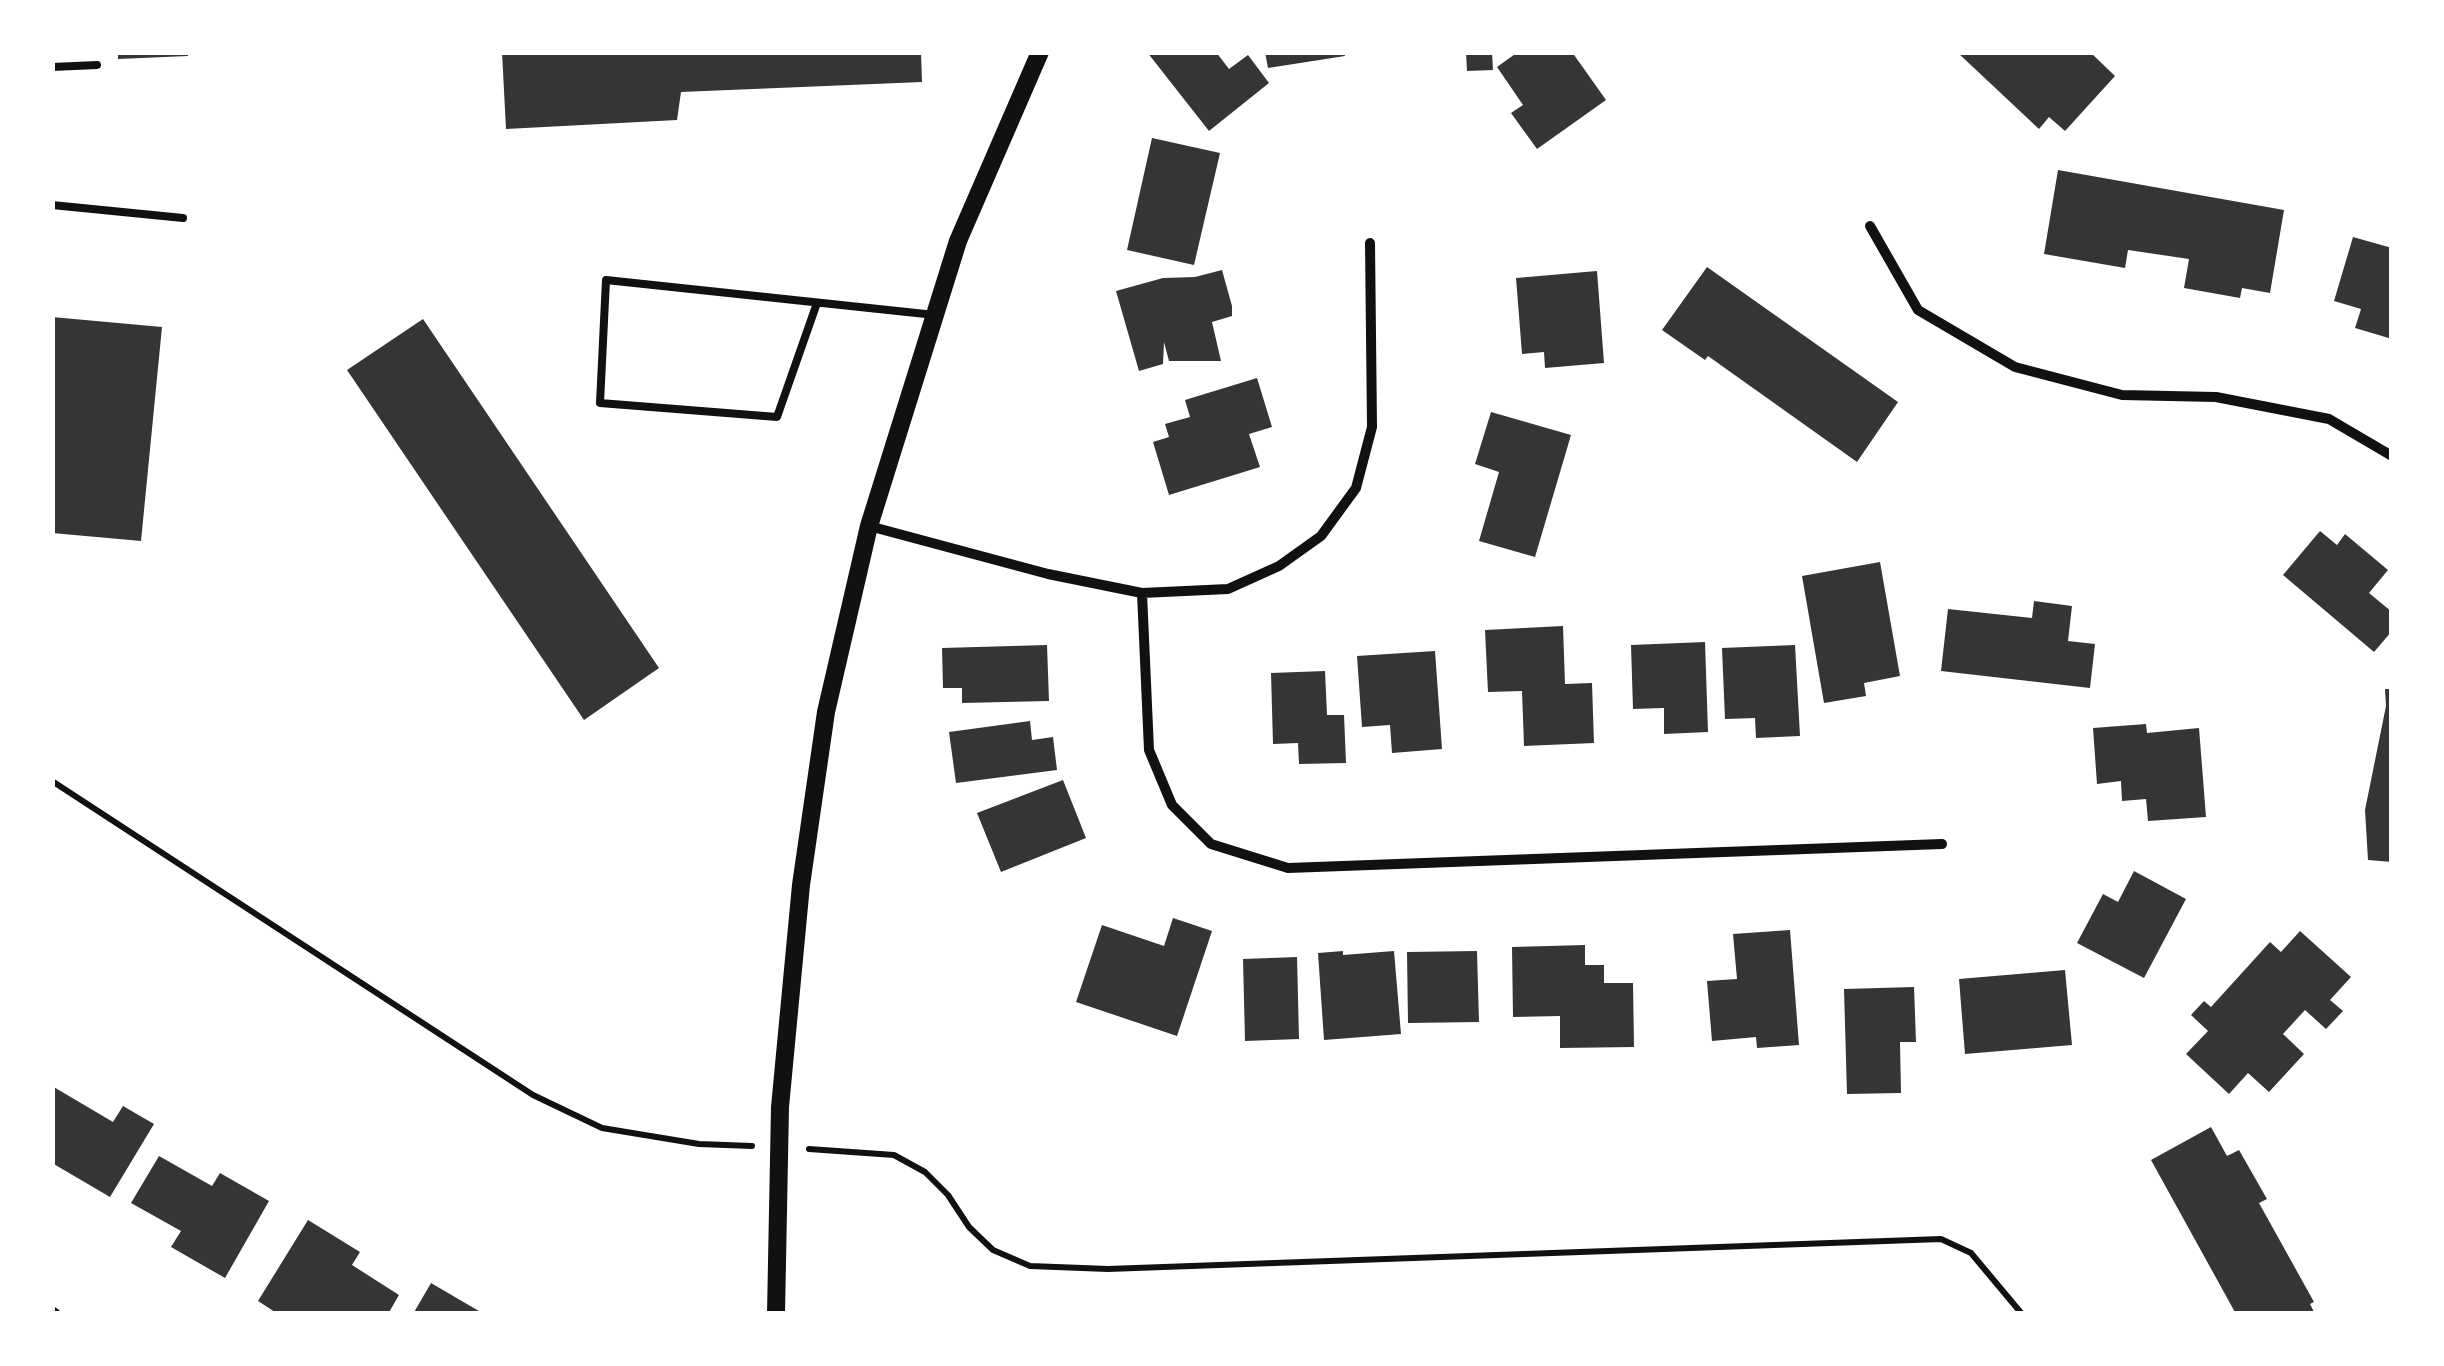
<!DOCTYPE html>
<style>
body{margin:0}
#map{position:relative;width:2444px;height:1366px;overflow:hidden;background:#fff;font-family:"Varela Round",sans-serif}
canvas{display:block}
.frame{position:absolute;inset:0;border:55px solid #fff;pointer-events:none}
</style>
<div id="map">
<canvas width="2444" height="1366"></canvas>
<div class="frame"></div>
</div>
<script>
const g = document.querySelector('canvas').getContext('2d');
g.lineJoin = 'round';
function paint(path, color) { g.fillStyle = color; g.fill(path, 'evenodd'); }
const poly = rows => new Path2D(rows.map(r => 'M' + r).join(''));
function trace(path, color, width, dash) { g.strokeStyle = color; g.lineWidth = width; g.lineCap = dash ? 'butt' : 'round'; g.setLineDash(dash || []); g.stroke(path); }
paint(poly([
 [118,52,188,52,188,56,118,59],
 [502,52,921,52,922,82,681,92,677,120,506,129],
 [1147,52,1216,52,1229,69,1248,55,1269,83,1209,131],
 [1265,52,1344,52,1345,56,1268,68],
 [1466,52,1492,52,1493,70,1467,71],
 [1518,52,1572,52,1606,100,1537,149,1511,113,1523,105,1497,67],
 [1957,52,2090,52,2115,76,2065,131,2049,117,2039,129],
 [1152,138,1220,153,1194,265,1127,250],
 [2058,170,2284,210,2270,293,2242,288,2240,298,2184,288,2189,259,2128,250,2125,268,2044,254],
 [2353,237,2392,248,2392,339,2355,328,2361,309,2334,301],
 [1707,267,1898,402,1857,462,1708,356,1705,360,1662,330],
 [1222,270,1232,306,1232,316,1212,322,1221,361,1169,361,1164,342,1163,364,1139,371,1116,291,1163,278,1195,277],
 [1597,271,1604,363,1545,368,1544,352,1522,354,1516,278],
 [52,317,162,327,141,541,52,533],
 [423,319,659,668,584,720,347,370],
 [1257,378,1272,427,1249,434,1260,467,1169,495,1153,442,1169,437,1165,424,1190,417,1185,400],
 [1491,412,1571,435,1535,557,1479,541,1499,472,1475,464],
 [2320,531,2337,545,2345,534,2388,570,2369,593,2392,612,2392,631,2374,652,2283,575],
 [1880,562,1900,676,1864,683,1866,696,1824,703,1802,576],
 [2034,601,2072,606,2068,641,2095,644,2090,688,1941,671,1948,609,2032,618],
 [1563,626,1565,684,1592,683,1594,743,1524,746,1522,691,1488,692,1485,630],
 [1705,642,1708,732,1664,734,1664,708,1633,709,1631,645],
 [1047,645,1049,701,962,703,962,688,943,688,942,648],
 [1795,645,1800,736,1756,738,1755,718,1725,719,1722,648],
 [1435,651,1442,749,1392,753,1390,725,1362,727,1357,656],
 [1325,671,1327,715,1344,715,1346,763,1299,764,1298,743,1273,744,1271,673],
 [2385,689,2392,689,2392,862,2368,860,2365,810,2386,706],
 [1030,721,1032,740,1053,737,1057,770,956,783,949,732],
 [2146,724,2147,733,2199,728,2206,817,2148,821,2146,799,2122,801,2121,781,2097,784,2093,728],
 [1063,780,1086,838,1001,872,977,813],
 [2134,871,2186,899,2144,978,2077,943,2103,894,2118,902],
 [1173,918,1212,931,1177,1036,1076,1002,1102,925,1164,946],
 [1790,930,1799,1045,1757,1048,1756,1037,1712,1041,1707,981,1737,979,1733,934],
 [2300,931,2351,977,2330,1000,2343,1011,2326,1029,2305,1010,2283,1034,2304,1054,2269,1092,2248,1073,2229,1094,2186,1054,2208,1031,2191,1015,2204,1001,2211,1007,2270,942,2281,952],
 [1585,945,1585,965,1604,965,1604,983,1633,983,1634,1047,1560,1048,1560,1016,1513,1017,1512,947],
 [1343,951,1343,955,1394,951,1401,1034,1324,1040,1318,953],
 [1477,951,1479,1022,1408,1023,1407,952],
 [1297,957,1299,1039,1245,1041,1243,959],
 [2065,970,2072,1045,1965,1054,1959,979],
 [1914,987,1916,1042,1900,1042,1901,1093,1847,1094,1844,989],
 [52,1086,113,1122,123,1106,154,1124,110,1197,52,1163],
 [2211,1127,2227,1156,2239,1150,2267,1199,2259,1203,2314,1302,2310,1304,2315,1314,2236,1314,2151,1160],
 [159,1156,212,1186,220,1173,269,1201,225,1278,171,1247,181,1231,131,1203],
 [308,1220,360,1252,352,1265,399,1295,388,1314,278,1314,258,1301],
 [431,1283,484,1314,413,1314]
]), '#353535');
trace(poly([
 [52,781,533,1095,602,1128,699,1144,752,1146],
 [809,1149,894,1155,925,1172,948,1195,969,1227,993,1250,1030,1266,1108,1269,1941,1239,1971,1253,2022,1314]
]), '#111', 6);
trace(poly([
 [52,67,97,65],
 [52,205,183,218],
 [817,303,777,417,600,403,606,280,935,315]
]), '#111', 8);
trace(poly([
 [1870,226,1918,310,2015,367,2122,395,2216,397,2329,419,2392,456],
 [869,526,1048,574,1142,593,1228,589,1279,566,1321,536,1356,488,1372,427,1370,243],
 [1142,593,1149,750,1172,805,1211,844,1288,868,1942,844],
 [52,1311,56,1314]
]), '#111', 10);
trace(poly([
 [776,1314,780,1107,801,885,826,712,869,526,958,241,1040,52]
]), '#111', 18);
</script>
